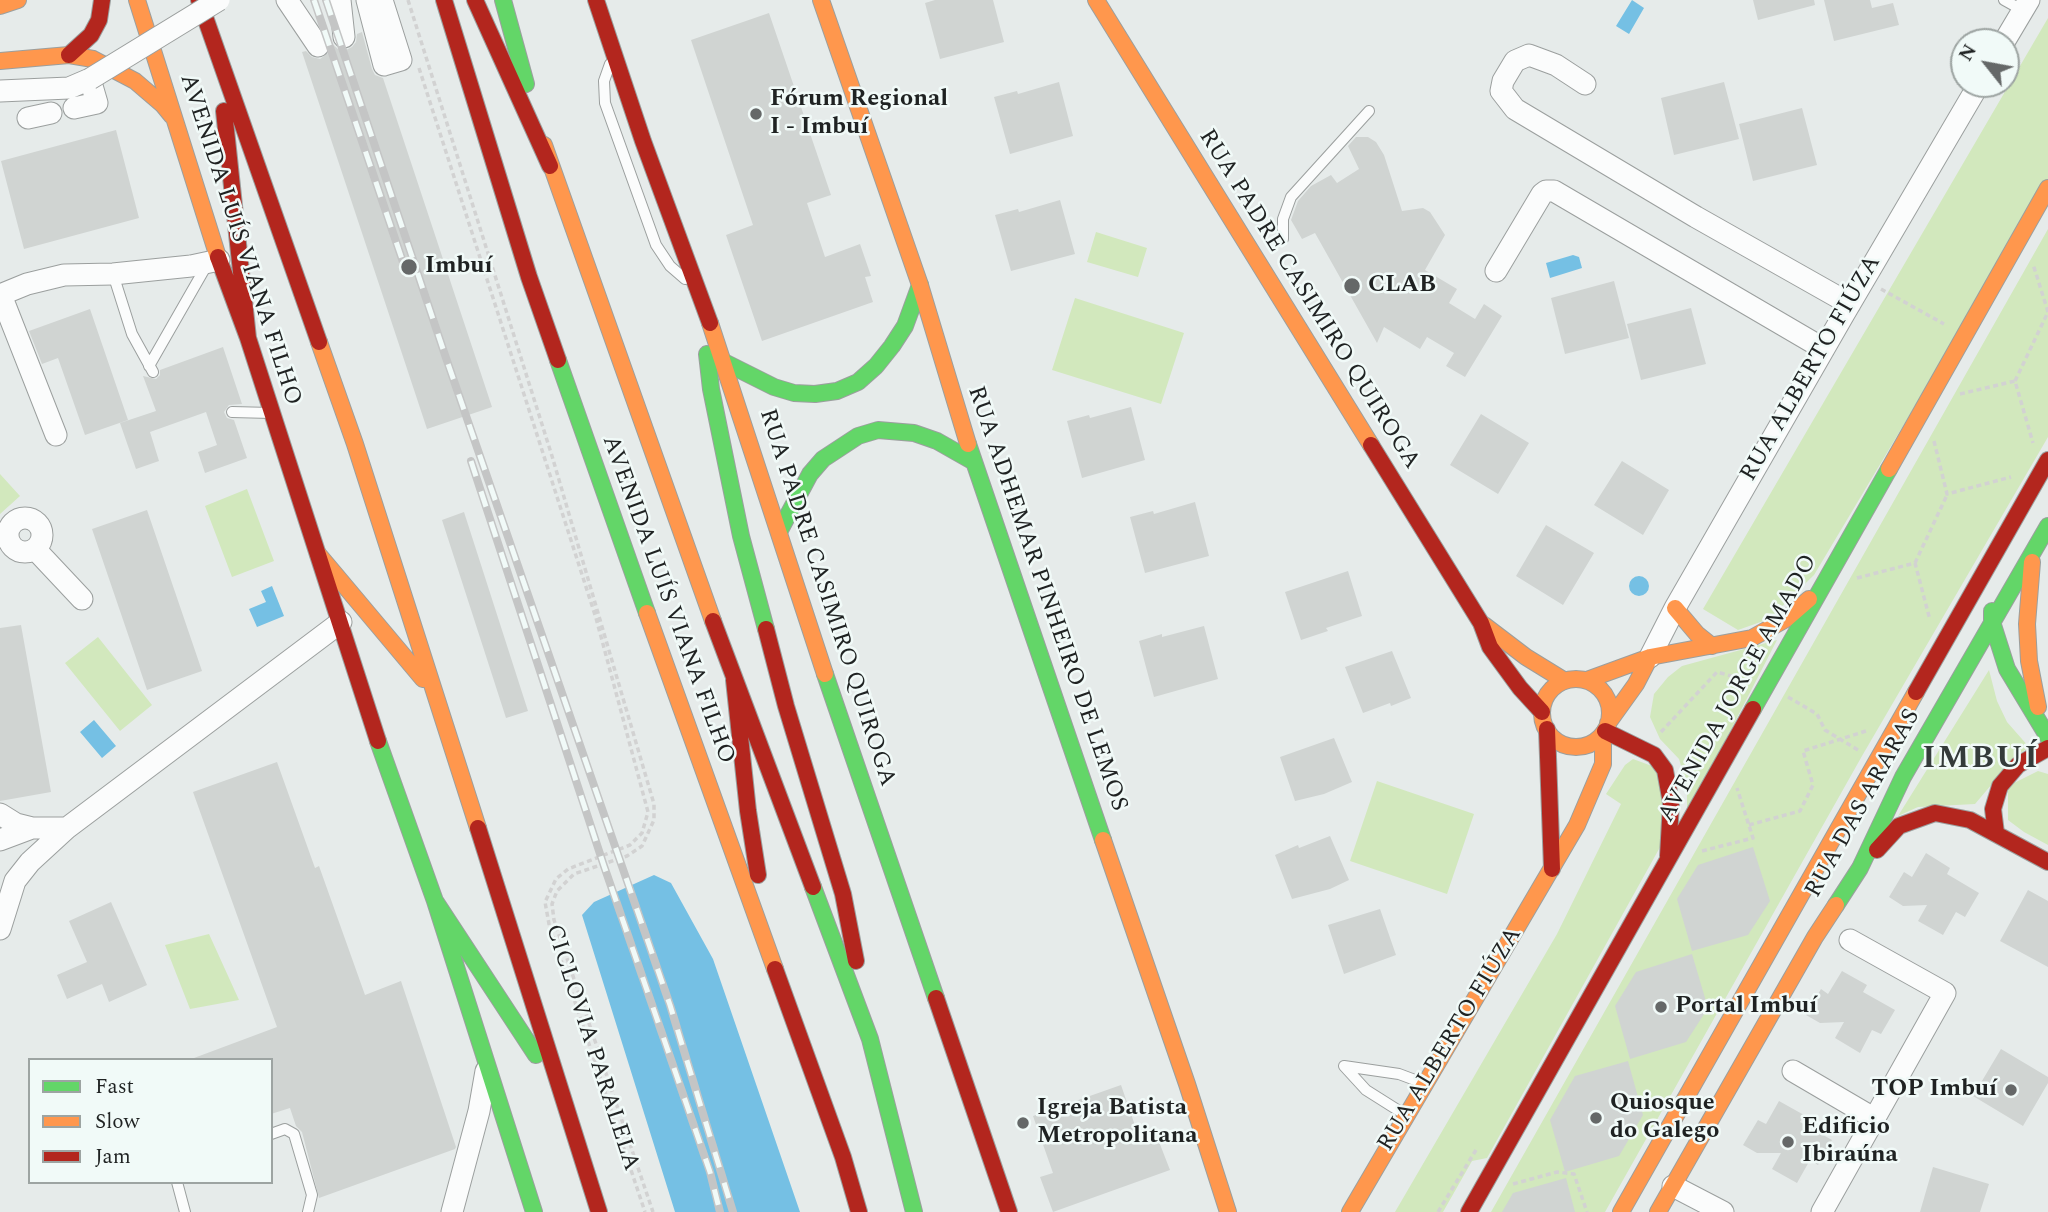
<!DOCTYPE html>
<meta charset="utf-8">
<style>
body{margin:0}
#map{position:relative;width:2048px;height:1212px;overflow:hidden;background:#e6ebea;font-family:Spectral,serif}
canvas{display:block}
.legend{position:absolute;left:28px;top:1058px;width:245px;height:126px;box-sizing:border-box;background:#f1faf8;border:2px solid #9da4a2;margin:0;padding:9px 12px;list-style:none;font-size:21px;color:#1f2222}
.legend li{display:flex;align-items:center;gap:14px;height:35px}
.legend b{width:35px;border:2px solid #9da4a2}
.north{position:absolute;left:1950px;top:28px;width:70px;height:70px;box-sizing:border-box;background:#f1faf8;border:2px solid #9da4a2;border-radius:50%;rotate:301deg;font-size:19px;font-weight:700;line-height:28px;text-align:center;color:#1f2222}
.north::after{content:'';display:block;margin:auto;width:24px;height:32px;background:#656868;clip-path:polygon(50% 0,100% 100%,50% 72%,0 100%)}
</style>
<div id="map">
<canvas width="2048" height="1212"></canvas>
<ul class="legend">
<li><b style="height:9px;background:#63d668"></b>Fast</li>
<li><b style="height:9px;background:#ff974d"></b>Slow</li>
<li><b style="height:9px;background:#b3261e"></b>Jam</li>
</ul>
<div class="north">N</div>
</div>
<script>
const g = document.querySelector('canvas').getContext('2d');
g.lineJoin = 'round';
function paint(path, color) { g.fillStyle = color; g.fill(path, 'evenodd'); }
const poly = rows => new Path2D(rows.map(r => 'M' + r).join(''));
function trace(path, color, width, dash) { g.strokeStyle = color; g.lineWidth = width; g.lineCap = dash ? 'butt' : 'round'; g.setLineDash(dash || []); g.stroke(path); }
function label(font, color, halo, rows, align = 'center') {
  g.font = font + ' Spectral,serif'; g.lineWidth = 5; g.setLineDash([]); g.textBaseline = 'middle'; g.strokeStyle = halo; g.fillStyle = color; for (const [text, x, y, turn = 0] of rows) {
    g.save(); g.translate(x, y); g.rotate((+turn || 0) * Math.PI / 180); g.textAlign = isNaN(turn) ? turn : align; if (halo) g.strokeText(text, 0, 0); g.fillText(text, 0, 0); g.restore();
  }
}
paint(poly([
 [2048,18,2048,183,1814,575,1769,619,1738,630,1703,609],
 [2048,229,2048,437,1862,756,1605,1212,1491,1212],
 [1096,232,1147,248,1138,277,1087,262],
 [1075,298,1184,333,1161,404,1052,370],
 [0,474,20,496,0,514],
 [247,489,274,561,232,577,205,506],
 [98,637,152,705,120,731,65,663],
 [1777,640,1687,815,1687,785,1679,759,1660,739,1650,717,1654,694,1668,677,1682,666],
 [1989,670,1997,701,2007,722,2029,747,2015,757,1975,804,1918,807,1898,816],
 [1633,759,1660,769,1664,840,1487,1158,1472,1161,1443,1212,1395,1212,1557,934,1621,804,1606,794,1625,765],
 [2038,771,2048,774,2048,845,2024,832,2008,820,2008,786],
 [1377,781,1474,814,1447,894,1350,861],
 [209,934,239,1000,190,1009,165,945]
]), '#d2e8bd');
paint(poly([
 [1632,0,1644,8,1629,34,1616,26],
 [1573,255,1579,257,1582,268,1550,278,1546,263],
 '1629 586a10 10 0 1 1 20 0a10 10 0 1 1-20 0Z',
 [272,586,284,616,257,627,249,609,266,602,261,591],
 [94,720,116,746,102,758,80,732],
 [654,875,671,883,713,959,800,1212,675,1212,582,915,594,902]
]), '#75c0e4');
paint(poly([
 [935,0,993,0,1004,42,940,59,925,3],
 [1753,0,1814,0,1815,5,1758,20],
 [1824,0,1870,0,1872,8,1893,3,1899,25,1834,41],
 [769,13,831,195,807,203,825,257,860,244,871,276,865,277,873,302,762,341,726,235,753,225,691,40],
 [362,32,372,69,375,75,383,78,492,407,427,429,302,52,306,51,312,57,320,59,329,52,330,42,338,49,346,50,352,47,356,42,357,34],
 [1059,82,1073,136,1010,154,994,97,1017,91,1018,94],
 [1724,82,1739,139,1674,155,1661,98],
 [1802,108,1817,165,1753,181,1739,124],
 [116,130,139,218,24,249,1,161],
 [1356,137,1368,137,1376,142,1384,155,1402,211,1423,208,1430,212,1445,235,1425,270,1457,289,1449,303,1475,319,1484,304,1502,316,1465,377,1446,366,1454,353,1427,337,1420,349,1384,327,1377,343,1315,233,1302,239,1291,220,1298,201,1311,186,1331,175,1337,183,1359,169,1348,146],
 [1060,200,1075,254,1011,271,995,215,1018,209,1019,212],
 [1614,281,1629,338,1565,354,1551,298],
 [1691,308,1706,364,1641,380,1627,324],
 [90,309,128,420,85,435,58,358,42,364,29,331],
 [223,347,242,404,229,405,224,412,227,418,234,420,247,458,205,473,198,452,217,445,206,412,150,432,159,461,136,469,120,423,156,411,143,376,156,379,160,375,160,370],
 [1131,407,1145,460,1082,478,1067,421,1089,415,1090,418],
 [1481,414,1529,443,1498,494,1450,465],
 [1622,461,1669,490,1643,535,1594,505],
 [1195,502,1209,556,1145,573,1130,517,1153,511,1154,514],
 [147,510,202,671,147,690,92,529],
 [464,512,528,711,506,718,442,520],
 [1546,525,1594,553,1563,605,1516,576],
 [1348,571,1362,616,1326,628,1328,631,1301,640,1285,592],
 [21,625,51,792,0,801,0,628],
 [1204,626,1218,679,1154,697,1139,641,1162,634,1162,637],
 [1392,651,1411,698,1391,706,1390,703,1363,713,1345,667],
 [1334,738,1352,782,1324,794,1295,801,1280,757],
 [277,762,315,868,319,866,365,995,401,981,456,1147,455,1149,319,1198,302,1132,296,1126,290,1108,271,1114,271,1060,194,1058,277,1027,193,792],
 [1330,836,1349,880,1330,889,1292,899,1275,855,1298,845,1299,848],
 [1753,847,1770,901,1748,935,1692,951,1677,899,1698,865],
 [1926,853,1950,868,1947,874,1979,893,1965,917,1956,912,1943,935,1918,921,1927,905,1903,906,1889,897,1904,872,1912,877],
 [2028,890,2048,901,2048,967,2000,941],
 [111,902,147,985,109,1002,102,984,67,999,57,975,87,962,69,921],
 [1380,909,1396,955,1344,974,1328,925],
 [1692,954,1708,1008,1686,1042,1630,1059,1615,1006,1636,972],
 [1842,971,1867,985,1863,992,1895,1010,1881,1034,1872,1030,1860,1053,1835,1038,1844,1022,1820,1023,1806,1015,1821,989,1828,994],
 [2001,1049,2048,1077,2048,1083,2023,1126,1973,1096],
 [1628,1061,1643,1115,1619,1156,1565,1172,1550,1120,1575,1076],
 [1121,1085,1140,1140,1156,1134,1170,1170,1053,1212,1040,1177,1053,1173,1033,1116],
 [1779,1101,1804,1115,1800,1122,1832,1140,1818,1165,1810,1160,1797,1183,1772,1169,1781,1153,1757,1153,1743,1145,1758,1120,1766,1124],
 [1933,1167,1989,1184,1980,1212,1920,1212],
 [1566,1178,1575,1212,1502,1212,1513,1193]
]), '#d0d4d2');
const lane = poly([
 [2004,0,2022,10],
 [610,64,604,81,605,103,656,245,670,266,685,279],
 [1283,239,1283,219,1291,197,1369,111],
 [113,274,132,334,153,372],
 [149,366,208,263],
 [232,412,271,413],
 [1344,1066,1399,1074,1423,1083],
 [1344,1066,1366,1090,1404,1114],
 [271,1134,285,1129,294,1134,312,1195,308,1212],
 [177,1182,185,1212]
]);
const street = poly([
 [287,0,318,46],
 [340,0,344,37],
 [367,0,384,65,401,60,382,0],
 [2004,42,2029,0],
 [1585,84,1556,65,1529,55,1515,61,1503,81,1501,91,1515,109,1696,217,1850,304],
 [0,91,69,88,90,79,97,103,74,108],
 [28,118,51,113],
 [1496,271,1542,194,1546,191,1554,191,1824,349],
 [0,295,27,284,64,275,113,274,191,266,219,260],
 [1,295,56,435],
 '8 535a17 17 0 1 1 34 0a17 17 0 1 1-34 0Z',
 [35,549,82,599],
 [1650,657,1675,608,1844,314,1979,84],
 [0,814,16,824,32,828,67,828],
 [0,840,32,828],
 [0,929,15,881,30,862,67,828,341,622],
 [1793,1071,1875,1119],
 [1673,1186,1723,1212],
 [452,1212,479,1111,486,1071],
 [1822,1212,1945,993,1850,940]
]);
const fast = poly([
 [503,0,526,84],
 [707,354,711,389,741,536,766,629],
 [558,360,647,613],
 [724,362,774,387,794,393,815,394,837,391,858,382,876,366,892,346,905,326,920,285],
 [968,444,1103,840],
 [780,530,810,474,823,459,858,436,878,430,914,433,937,441,974,462],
 [1992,611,1992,622,2007,669,2048,737],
 [825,674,936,998],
 [1753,709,1889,469],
 [378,741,435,901,534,1212],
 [813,887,870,1039,914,1212],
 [435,901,536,1055],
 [1836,905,1860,868,1903,777,2048,526]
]);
const slow = poly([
 [137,0,218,257],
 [821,0,920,285,968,444],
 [1096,0,1371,445],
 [0,6,18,0],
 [0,61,69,55,93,59,135,81,163,105,172,116],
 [544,145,713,621],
 [710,323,825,674],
 [319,342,355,444,478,828],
 [1889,469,2048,188],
 [318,554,423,679],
 [2032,562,2027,624,2029,661,2038,707],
 [1675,608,1697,634,1712,646],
 [647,613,775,969],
 [1484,625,1526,657,1565,681],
 '1542 713a34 34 0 1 1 68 0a34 34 0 1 1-68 0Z',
 [1587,680,1650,657,1752,638,1786,619,1809,599],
 [1608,723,1636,684,1650,657],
 [1103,840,1187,1084,1228,1212],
 [1350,1212,1577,825,1603,764,1603,735],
 [1621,1212,1916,692],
 [1658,1212,1815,937,1836,905]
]);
const jam = poly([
 [199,0,319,342],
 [444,0,529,277,558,360],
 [475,0,550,166],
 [596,0,643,141,710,323],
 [69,55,91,35,99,20,102,0],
 [224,111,248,338],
 [218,257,248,338,378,741],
 [1371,445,1481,623,1490,647,1520,688,1542,712],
 [713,621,813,887],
 [766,629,786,706,843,894,856,961],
 [734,680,748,811,758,875],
 [1916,692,2048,460],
 [1547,729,1552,869],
 [1605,731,1654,755,1665,770,1671,803,1668,856],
 [478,828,599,1212],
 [1996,833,1993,809,2000,786,2018,765,2048,748],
 [1877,850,1899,826,1935,813,1970,820,2048,862],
 [775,969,843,1157,859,1212],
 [936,998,1009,1212],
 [1469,1212,1753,709]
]);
trace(lane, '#9b9f9e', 12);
trace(street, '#9b9f9e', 23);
trace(fast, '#9b9f9e', 18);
trace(slow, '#9b9f9e', 18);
trace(jam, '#9b9f9e', 18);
trace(poly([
 [408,0,552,456,654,804,654,820,642,846,627,856,574,874,557,891,552,904,554,920,653,1212],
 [419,68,596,618,648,812,642,833,630,845,568,869,556,879,545,902,549,924,645,1212],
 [1881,289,1944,324],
 [2015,381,2048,312,2033,264],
 [1960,394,2015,381,2033,443],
 [1934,441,1947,494,2011,477],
 [1915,563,1947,495],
 [1857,578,1915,563,1930,620],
 [1788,697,1817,714,1825,730,1858,750],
 [1661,732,1717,672,1745,680],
 [1749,825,1800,811,1813,785,1803,751,1866,731],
 [1702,851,1753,838,1737,788],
 [1513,1184,1557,1172,1574,1174,1587,1212],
 [1438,1212,1476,1150]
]), '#d2d2d2', 3.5, [5, 3.5]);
trace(lane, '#fbfcfc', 10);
trace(street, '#fbfcfc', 21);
trace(fast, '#63d668', 16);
trace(slow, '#ff974d', 16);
trace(jam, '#b3261e', 16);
const rail = poly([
 [314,0,405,268],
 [326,0,445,355,670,1005,733,1212],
 [471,461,604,866,710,1172,720,1212]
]);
trace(rail, '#c4c5c5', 8);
trace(rail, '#f1faf8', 5, [16]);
const streetBridge = poly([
 [90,79,219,0]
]);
trace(streetBridge, '#9b9f9e', 23, []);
trace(streetBridge, '#fbfcfc', 21);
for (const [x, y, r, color] of [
 [756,114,7,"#656868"],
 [409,267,9,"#656868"],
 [1352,286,9,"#656868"],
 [1661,1007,7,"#656868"],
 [2011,1090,7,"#656868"],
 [1596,1118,7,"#656868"],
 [1023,1123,7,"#656868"],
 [1788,1142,7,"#656868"]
]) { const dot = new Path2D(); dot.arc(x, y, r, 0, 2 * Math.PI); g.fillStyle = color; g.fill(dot); trace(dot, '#f1faf8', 2.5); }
label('bold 24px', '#1f2222', '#f1faf8', [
 ["Fórum Regional",770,100],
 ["I - Imbuí",770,128],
 ["Imbuí",425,267],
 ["CLAB",1368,286],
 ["Portal Imbuí",1675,1007],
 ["TOP Imbuí",1997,1090,"right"],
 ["Quiosque",1610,1104],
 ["do Galego",1610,1132],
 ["Igreja Batista",1037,1109],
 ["Metropolitana",1037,1137],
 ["Edificio",1802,1128],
 ["Ibiraúna",1802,1156]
], 'left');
label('24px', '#1f2222', '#f1faf8', [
 ["AVENIDA LUÍS VIANA FILHO",239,240,72],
 ["RUA PADRE CASIMIRO QUIROGA",1308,300,58],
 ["RUA ALBERTO FIÚZA",1812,369,-60],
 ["RUA PADRE CASIMIRO QUIROGA",826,598,72],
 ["RUA ADHEMAR PINHEIRO DE LEMOS",1046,599,71],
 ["AVENIDA LUÍS VIANA FILHO",667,600,70],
 ["AVENIDA JORGE AMADO",1739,689,-61],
 ["RUA DAS ARARAS",1864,804,-61],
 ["RUA ALBERTO FIÚZA",1451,1040,-59],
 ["CICLOVIA PARALELA",591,1048,72]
]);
g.letterSpacing = '2px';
label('bold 32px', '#343b3a', '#f1faf8', [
 ["IMBUÍ",1981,761]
]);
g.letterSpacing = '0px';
</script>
